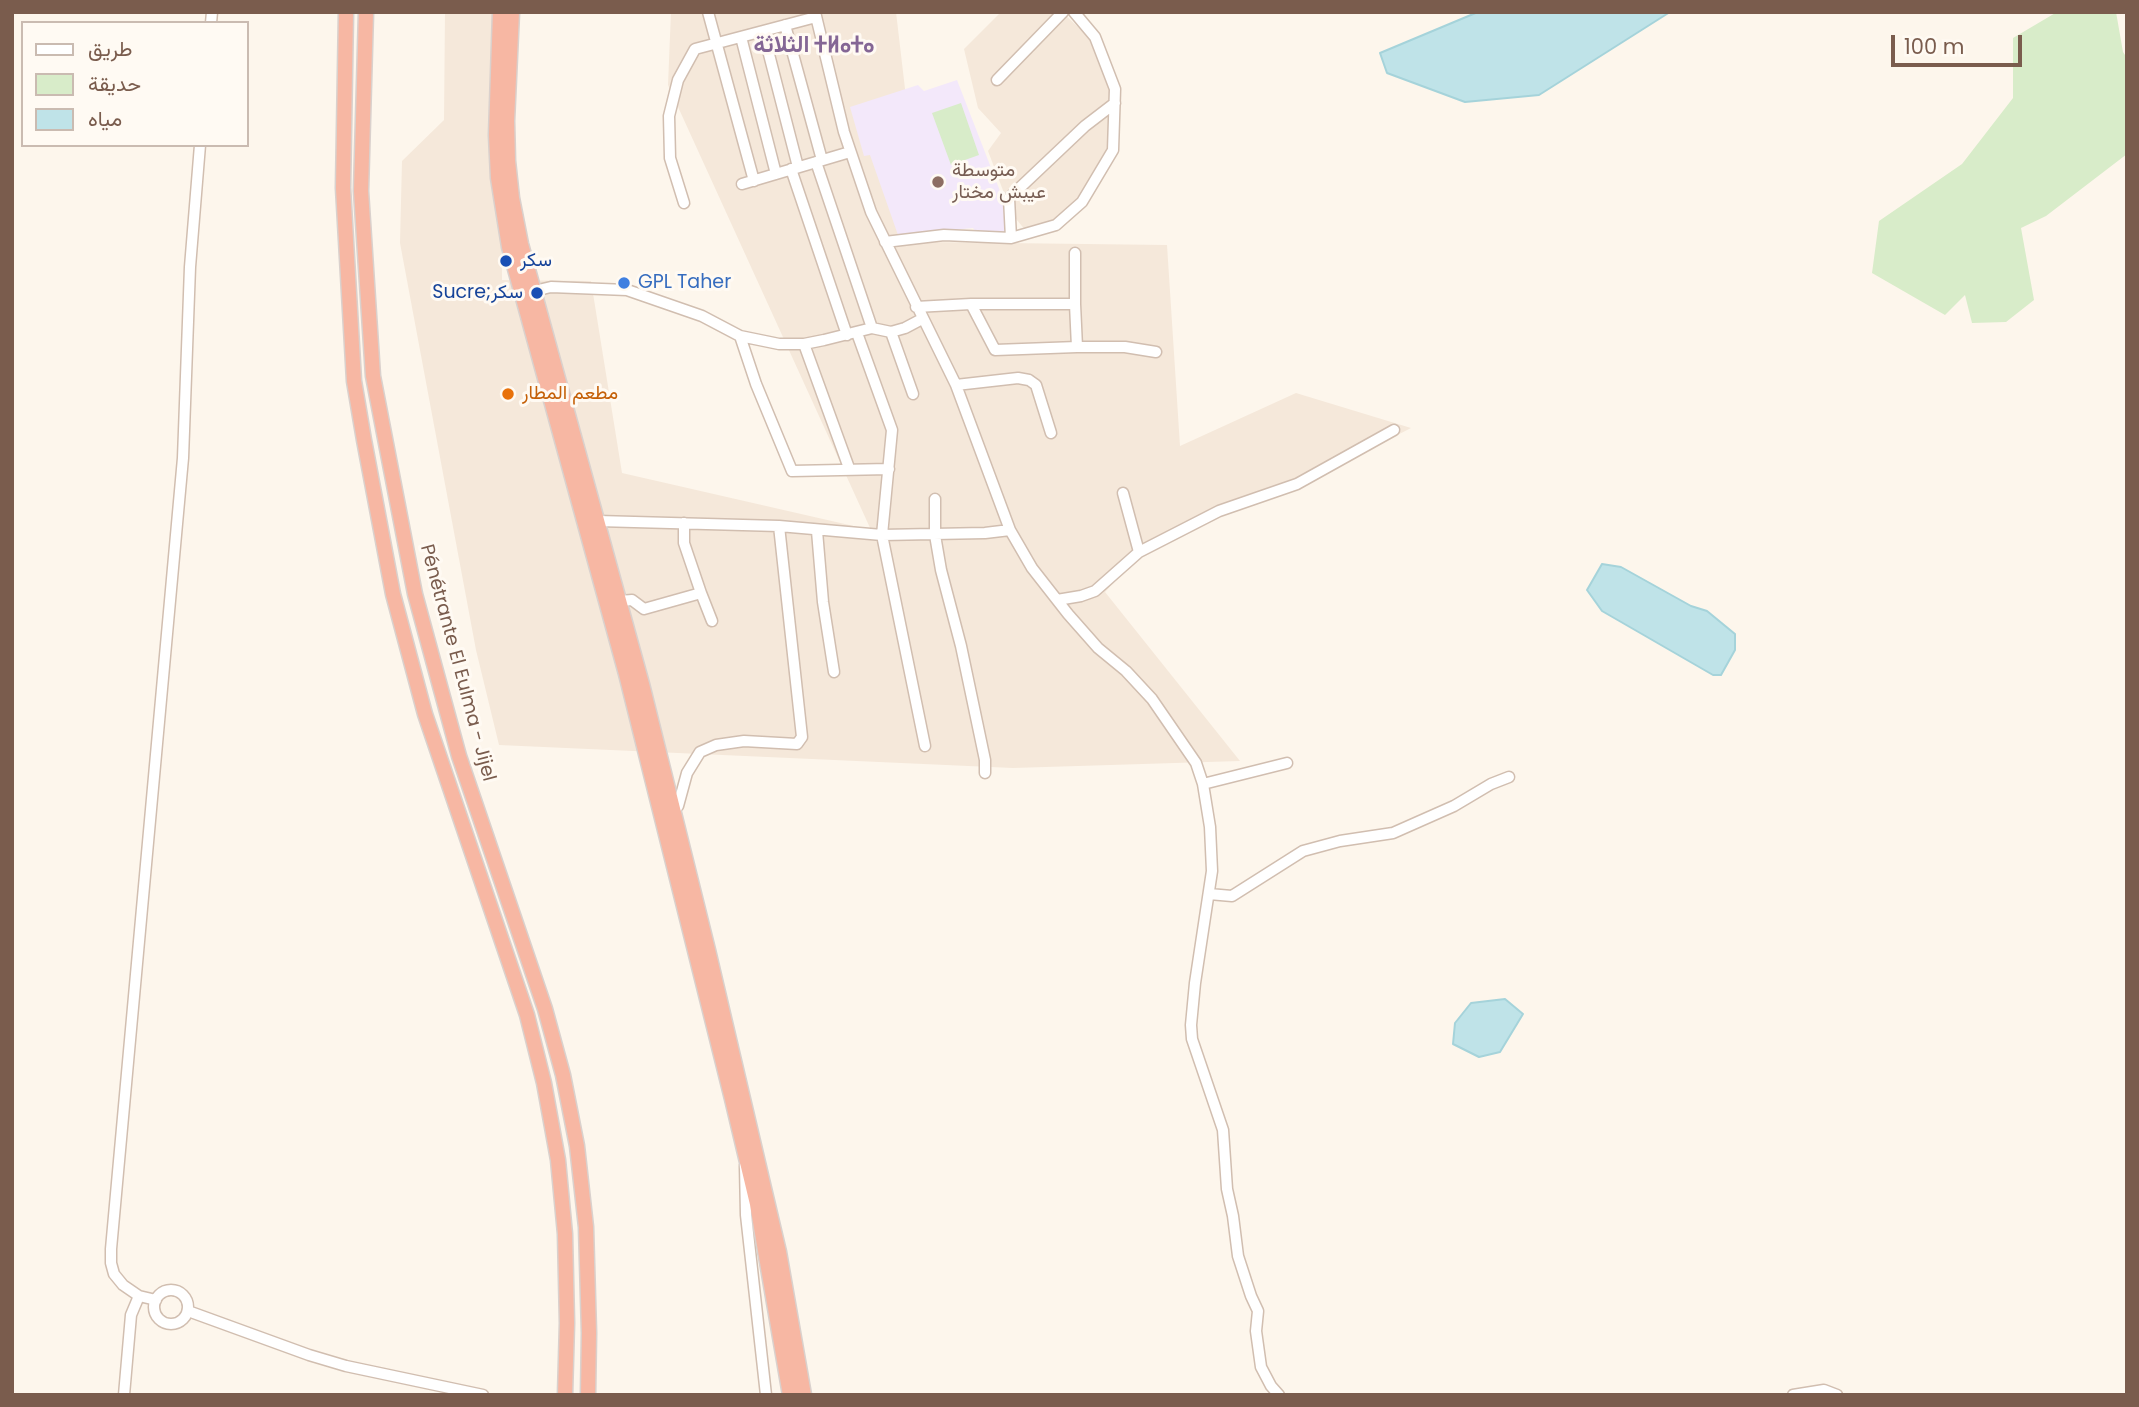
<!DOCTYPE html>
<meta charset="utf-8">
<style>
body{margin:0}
#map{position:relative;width:2139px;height:1407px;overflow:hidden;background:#fdf6ec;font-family:Poppins,Vazirmatn,sans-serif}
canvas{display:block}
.frame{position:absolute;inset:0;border:14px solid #7a5c4d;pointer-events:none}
.legend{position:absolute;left:21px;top:21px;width:228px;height:126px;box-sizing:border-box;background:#fffaf3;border:2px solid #cabbb1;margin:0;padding:9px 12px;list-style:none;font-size:21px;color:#7a5c4d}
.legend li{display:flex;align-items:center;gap:14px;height:35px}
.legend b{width:35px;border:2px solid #cabbb1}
.scale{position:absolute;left:1891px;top:35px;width:131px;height:32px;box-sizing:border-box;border:4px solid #7a5c4d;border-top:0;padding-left:9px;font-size:21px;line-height:24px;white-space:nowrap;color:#7a5c4d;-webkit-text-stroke:5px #fffaf3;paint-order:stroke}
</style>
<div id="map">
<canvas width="2139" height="1407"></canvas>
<div class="frame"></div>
<ul class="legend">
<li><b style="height:9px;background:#fff"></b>طريق</li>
<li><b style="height:19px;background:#d8ecc9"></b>حديقة</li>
<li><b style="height:19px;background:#bfe3e8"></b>مياه</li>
</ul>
<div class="scale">100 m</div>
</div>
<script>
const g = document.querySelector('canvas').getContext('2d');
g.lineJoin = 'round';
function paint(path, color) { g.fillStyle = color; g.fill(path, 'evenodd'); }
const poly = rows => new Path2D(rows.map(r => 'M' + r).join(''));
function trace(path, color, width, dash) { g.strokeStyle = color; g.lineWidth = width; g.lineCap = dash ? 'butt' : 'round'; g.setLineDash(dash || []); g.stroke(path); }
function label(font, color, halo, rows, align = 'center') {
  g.font = font + ' Poppins,Vazirmatn,"Noto Sans Tifinagh",sans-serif'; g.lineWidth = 6; g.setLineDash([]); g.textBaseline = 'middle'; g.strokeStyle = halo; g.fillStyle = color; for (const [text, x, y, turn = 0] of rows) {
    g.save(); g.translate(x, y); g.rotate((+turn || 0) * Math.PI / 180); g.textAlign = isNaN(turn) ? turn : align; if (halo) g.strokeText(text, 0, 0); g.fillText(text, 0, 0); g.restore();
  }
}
paint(poly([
 [445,12,500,12,502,280,591,281,622,473,871,530,668,85,671,12,896,12,923,242,1167,245,1180,446,1296,393,1411,428,1279,496,1213,515,1137,558,1105,592,1240,761,1013,768,499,745,476,650,400,243,402,161,444,120],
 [1001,12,1062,12,1096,44,1120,115,1118,145,1089,188,1054,221,1026,231,1012,214,988,151,1001,133,978,108,964,49]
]), '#f5e8da');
paint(poly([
 [957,80,1007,209,1006,231,978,234,973,228,898,235,870,155,864,156,850,107,918,85,924,91]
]), '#f3e8fa');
paint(poly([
 [2057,12,2116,12,2123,52,2127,58,2127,154,2046,216,2021,228,2034,300,2006,322,1972,323,1965,295,1945,315,1872,273,1879,221,1962,164,2013,98,2013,38],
 [961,103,979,155,951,165,932,113]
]), '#d8ecc9');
const water = poly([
 [1478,12,1670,12,1539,95,1465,102,1387,73,1380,53,1478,12],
 [1602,564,1621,567,1691,606,1707,611,1735,634,1735,650,1721,675,1713,675,1602,611,1587,590,1602,564],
 [1505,999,1523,1014,1500,1052,1479,1057,1453,1044,1455,1023,1471,1003,1505,999]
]);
paint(water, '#bfe3e8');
trace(water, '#a5d3da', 2);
const minor = poly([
 [708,12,754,181],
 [815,12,844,132,871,212,956,385,1010,530,1032,568,1068,614,1098,648,1126,671,1152,699,1196,763,1203,784,1210,827,1212,871,1195,983,1191,1025,1192,1039,1223,1130,1227,1189,1233,1216,1238,1256,1251,1296,1258,1311,1256,1331,1261,1367,1271,1386,1279,1395],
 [211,23,212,12],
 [785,25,822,160],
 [763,31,798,167],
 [741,37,776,174],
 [997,80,1063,12],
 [816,162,872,328],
 [791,169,847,335],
 [742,184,850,152],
 [684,203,670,158,669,116,678,80,695,49,816,17],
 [1011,238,1009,198,1085,126,1115,103],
 [885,242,944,235,1011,238,1056,225,1082,202,1113,150,1115,89,1095,37,1074,12],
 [1075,253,1075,304],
 [534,291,551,287,627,290,702,316,740,336,779,344,804,344,824,340,872,328,891,332,905,328,922,319],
 [916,307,971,304,1075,304,1077,347,995,350,971,304],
 [891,332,913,394],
 [857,333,892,430,882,535,925,746],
 [740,336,756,384,792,471,889,469],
 [804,344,849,468],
 [1077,347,1125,347,1156,352],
 [956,385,1018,378,1029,380,1036,385,1051,433],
 [1123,493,1139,552],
 [935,499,935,535,941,570,961,646,985,760,985,773],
 [598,521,779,526,882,535,985,533,1010,530],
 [684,523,684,543,701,593],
 [817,531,823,602,834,672],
 [1057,600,1081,596,1095,591,1139,552,1219,511,1297,484,1394,430],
 [620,601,632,600,644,609,701,593,712,621],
 [1203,784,1287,763],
 [673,810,678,806,687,773,700,752,716,745,744,741,797,744,802,737,779,526],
 [1209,894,1232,896,1303,851,1340,841,1393,833,1454,806,1491,784,1509,777],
 [745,1166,746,1215,766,1395],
 '154 1307a17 17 0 1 1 34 0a17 17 0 1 1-34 0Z',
 [156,1300,139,1296,123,1285,114,1274,111,1263,111,1249,183,458,190,267,200,145],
 [188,1311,309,1355,346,1366,483,1395],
 [124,1395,131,1315,139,1296],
 [1793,1395,1824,1390,1837,1395]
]);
const highway = poly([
 [346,12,343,188,354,381,364,440,393,594,425,714,527,1015,544,1083,558,1160,565,1234,567,1323,565,1395],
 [366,12,361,191,373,376,415,594,459,756,545,1009,563,1075,577,1146,586,1227,589,1333,588,1395],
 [500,12,496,135,498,178,509,247,626,674,732,1099,757,1204,790,1395],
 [512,12,507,121,508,161,512,198,521,244,642,684,708,950,779,1252,804,1395]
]);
trace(minor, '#d1beb0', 13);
trace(highway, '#dad1cd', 17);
trace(minor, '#fff', 10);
trace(highway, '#f7b7a3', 14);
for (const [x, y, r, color] of [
 [938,182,7,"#8d6e63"],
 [506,261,7,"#1a4fb4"],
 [624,283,7,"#3f7fe0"],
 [537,293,7,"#1a4fb4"],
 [508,394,7,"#e8710a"]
]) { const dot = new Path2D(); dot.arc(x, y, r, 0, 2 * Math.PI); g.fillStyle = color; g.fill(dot); trace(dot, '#fffaf3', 2.5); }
label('19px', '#785e54', '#fffaf3', [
 ["متوسطة",952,171],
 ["عيبش مختار",952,193]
], 'left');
label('19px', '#164399', '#fffaf3', [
 ["سكر",520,261],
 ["Sucre;سكر",523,293,"right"]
], 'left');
label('19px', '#366cbe', '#fffaf3', [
 ["GPL Taher",638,283]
], 'left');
label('19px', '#c56008', '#fffaf3', [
 ["مطعم المطار",522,394]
], 'left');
label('19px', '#7a5c4d', '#fffaf3', [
 ["Pénétrante El Eulma - Jijel",457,663,75]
]);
label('bold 23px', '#846695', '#fffaf3', [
 ["الثلاثة ⵜⵍⴰⵜⴰ",814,46]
]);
</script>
